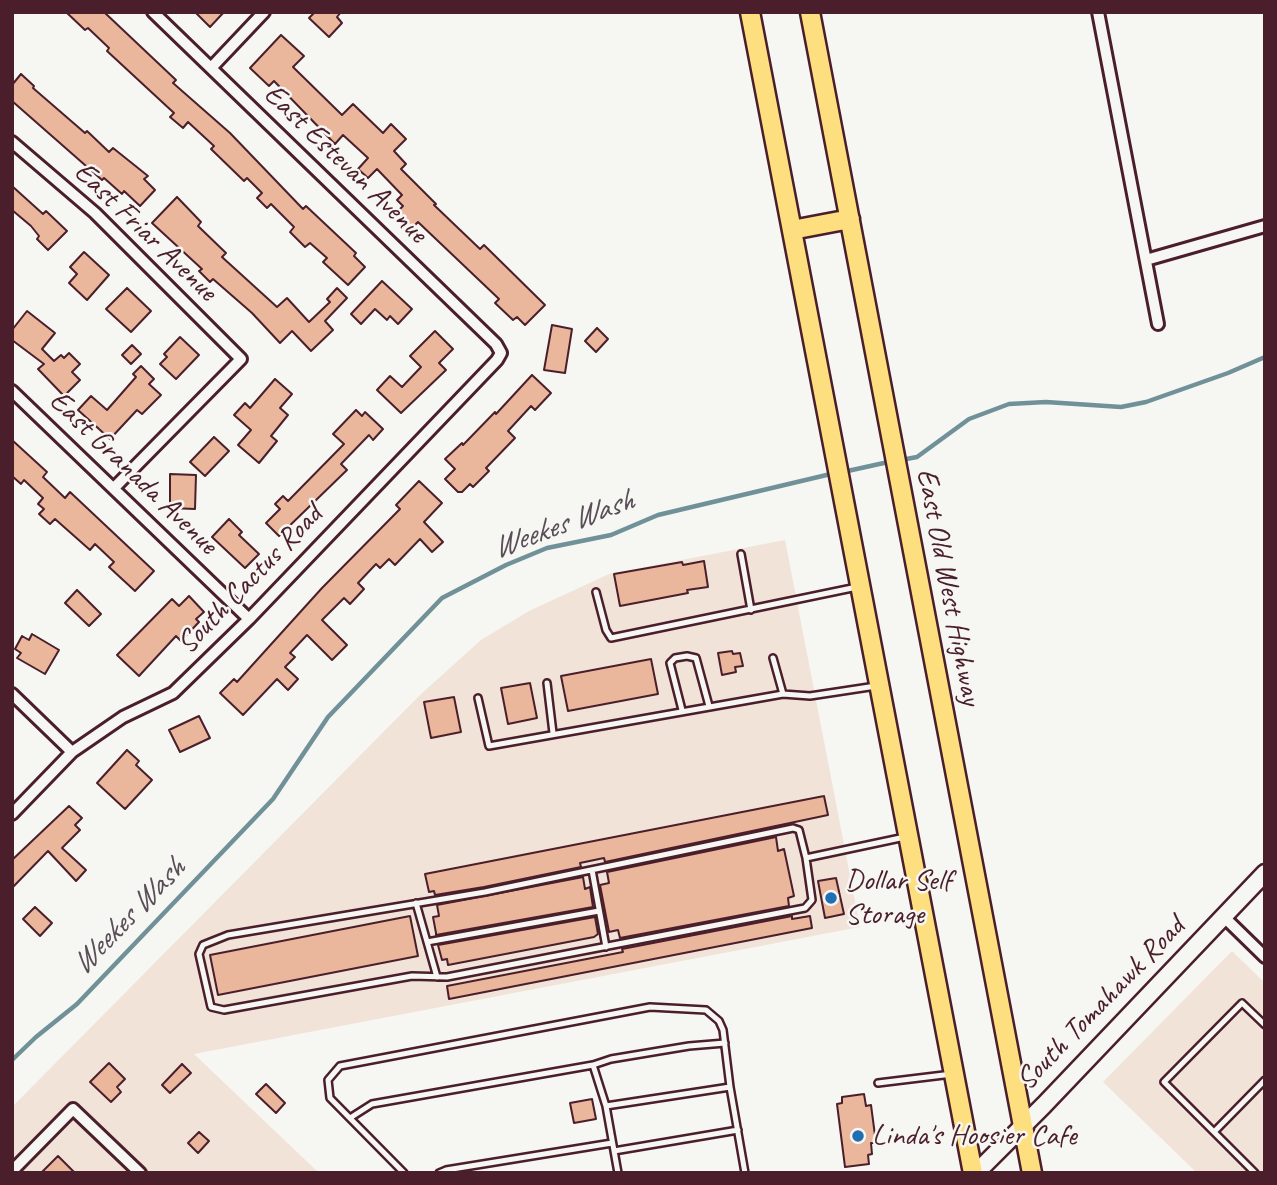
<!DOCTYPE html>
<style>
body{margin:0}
#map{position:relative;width:1277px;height:1185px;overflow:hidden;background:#f6f6f2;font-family:Caveat,sans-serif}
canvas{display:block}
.frame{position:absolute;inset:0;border:14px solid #4a1f2b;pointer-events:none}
</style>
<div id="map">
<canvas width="1277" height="1185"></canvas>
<div class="frame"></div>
</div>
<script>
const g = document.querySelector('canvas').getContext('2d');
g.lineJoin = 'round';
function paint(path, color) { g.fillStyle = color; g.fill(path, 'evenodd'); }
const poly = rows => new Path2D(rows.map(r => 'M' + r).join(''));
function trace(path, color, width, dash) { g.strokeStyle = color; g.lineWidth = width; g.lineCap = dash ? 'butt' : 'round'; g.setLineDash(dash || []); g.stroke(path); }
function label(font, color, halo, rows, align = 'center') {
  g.font = font + ' Caveat,sans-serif'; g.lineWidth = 5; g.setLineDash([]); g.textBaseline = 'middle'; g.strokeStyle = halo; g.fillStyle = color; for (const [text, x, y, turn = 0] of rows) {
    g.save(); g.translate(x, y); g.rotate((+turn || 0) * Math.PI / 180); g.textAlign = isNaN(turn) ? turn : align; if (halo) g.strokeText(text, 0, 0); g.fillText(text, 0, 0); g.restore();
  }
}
paint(poly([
 [785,540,860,927,194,1054,319,1173,12,1173,12,1107,420,695,481,640,529,611,609,574],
 [1232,951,1265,983,1265,1173,1197,1173,1103,1082]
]), '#f2e3d8');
trace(poly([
 [901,460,917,457,969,419,1009,404,1046,402,1121,407,1146,402,1228,373,1265,357],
 [843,472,893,461],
 [12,1060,36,1037,77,1004,273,799,328,717,442,598,506,565,547,548,611,535,658,515,835,473]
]), '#719199', 4.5);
const building = poly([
 [66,12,104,12,176,80,173,83,230,133,303,209,306,206,356,253,354,256,365,267,348,285,323,262,327,258,310,243,305,247,290,232,294,227,271,204,267,208,257,198,262,193,247,178,244,181,211,149,214,146,188,122,183,128,170,117,174,113,107,51,109,48,88,28,85,30,66,12],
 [195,12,224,12,210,27,195,12],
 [315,12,341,12,337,17,342,23,329,37,309,18,315,12],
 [281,35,304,56,293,67,342,115,353,104,383,133,391,124,406,139,394,151,406,164,401,169,436,204,434,205,480,249,484,245,545,305,525,325,517,317,513,320,495,303,499,299,418,222,410,230,394,215,403,206,397,200,402,195,377,169,368,178,358,169,368,158,343,135,335,144,274,81,269,86,250,68,281,35],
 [21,74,34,86,33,88,85,133,87,131,109,152,113,148,148,176,144,179,155,190,140,206,124,191,122,194,104,178,102,180,12,101,12,85,21,74],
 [12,186,43,214,46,211,67,231,48,250,37,239,39,236,31,226,12,210,12,186],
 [177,197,201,222,198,226,226,253,222,257,277,307,287,298,309,322,330,302,327,299,337,288,347,298,325,321,333,330,311,351,292,331,280,343,252,313,213,279,210,282,199,271,202,269,152,223,177,197],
 [84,252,109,275,87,300,69,283,77,274,70,267,84,252],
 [382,281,412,309,398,324,390,316,387,320,375,309,361,324,351,314,382,281],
 [127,288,151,311,131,332,106,309,127,288],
 [27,311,55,333,42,349,54,361,61,355,64,358,69,353,80,364,72,372,80,380,64,396,38,369,44,364,12,340,12,330,27,311],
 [552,325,572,329,565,373,544,370,552,325],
 [597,328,608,339,596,352,585,341,597,328],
 [435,331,453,349,439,363,446,370,401,413,377,390,390,376,402,387,421,367,410,356,435,331],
 [180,337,199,355,176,379,160,364,167,357,164,354,180,337],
 [132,345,141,354,131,364,122,355,132,345],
 [141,366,154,379,149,384,161,395,142,414,137,410,110,439,78,410,91,396,107,410,136,377,133,374,141,366],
 [532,375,551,393,535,410,531,406,508,431,515,438,486,468,489,471,473,487,470,484,462,492,458,492,445,479,455,469,445,459,462,443,463,445,495,412,496,414,532,375],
 [275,379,292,394,280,408,288,415,271,436,277,441,259,463,238,445,251,430,234,415,245,403,250,408,275,379],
 [356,410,362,416,365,412,383,429,373,440,369,435,341,464,347,470,279,536,266,523,280,509,275,504,283,496,288,501,344,444,333,434,356,410],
 [214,437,229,451,205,476,190,462,214,437],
 [12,440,47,472,43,477,65,498,70,492,154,571,135,591,109,567,114,562,95,544,90,550,55,519,50,524,39,514,44,509,38,504,43,498,24,480,21,484,12,476,12,440],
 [170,474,196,475,195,509,170,508,170,474],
 [419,481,442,503,424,522,443,542,432,552,420,539,395,565,389,559,380,568,376,564,358,583,364,589,350,604,344,598,322,620,347,645,332,660,307,635,290,653,295,657,285,667,298,679,288,690,277,679,243,715,220,693,234,679,237,682,322,588,400,509,396,505,419,481],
 [229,519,242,532,239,535,259,554,245,568,212,537,229,519],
 [704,561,708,587,687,590,688,593,620,606,614,574,682,562,683,565,704,561],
 [77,590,101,614,89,626,65,603,77,590],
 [189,596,204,612,196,619,199,622,181,641,176,636,139,676,117,655,172,599,179,606,189,596],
 [32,634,59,650,45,674,17,658,21,653,15,649,22,636,29,640,32,634],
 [732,651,733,654,740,653,743,666,735,667,736,672,722,675,718,653,732,651],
 [651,659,658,694,568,711,561,676,651,659],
 [530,683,537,718,508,724,501,688,530,683],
 [454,697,461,732,431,738,424,702,454,697],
 [199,716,210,738,180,752,169,730,199,716],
 [127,750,139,761,136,765,152,780,125,809,97,783,127,750],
 [824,796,828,815,605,862,604,858,580,863,581,867,484,887,435,895,434,891,429,892,425,874,824,796],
 [69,806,82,818,75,825,80,830,62,848,86,870,76,881,48,851,12,888,12,860,69,806],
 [776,837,778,851,784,849,794,896,788,898,789,906,620,938,618,930,609,932,600,885,609,883,607,872,776,837],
 [583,877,585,889,590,887,593,907,436,935,436,933,433,917,439,916,437,905,583,877],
 [836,878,844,914,825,918,818,881,836,878],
 [35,907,52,923,40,936,23,919,35,907],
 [410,916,418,956,218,995,210,955,410,916],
 [792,916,792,919,810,916,812,928,449,999,447,986,623,952,622,949,792,916],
 [595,917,598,934,594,937,448,965,447,959,442,960,438,945,595,917],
 [109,1063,125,1079,117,1087,121,1092,111,1102,90,1082,109,1063],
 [182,1064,191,1073,170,1093,162,1085,182,1064],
 [266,1084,285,1103,276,1113,256,1094,266,1084],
 [864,1094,866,1106,871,1105,876,1143,871,1143,872,1154,868,1155,869,1164,845,1167,837,1104,842,1103,842,1097,864,1094],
 [592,1099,596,1119,574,1123,570,1103,592,1099],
 [199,1132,209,1141,198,1153,188,1143,199,1132],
 [58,1156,75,1173,41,1173,58,1156]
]);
paint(building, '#eab69c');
trace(building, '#4a1f2b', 2);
const lane = poly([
 [741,554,751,610],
 [596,592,606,630,611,638,857,587],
 [773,658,783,694],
 [547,683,553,733],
 [478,698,489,746,783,694,810,696,876,686],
 [682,710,670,663,675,658,687,656,696,658,709,706],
 [793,828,799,830,806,858,812,900,805,908,447,977,412,976,224,1010,211,1007,199,954,203,945,228,935,485,892,793,828],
 [806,858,905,837],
 [592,870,606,947],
 [416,903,437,977],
 [427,942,599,911],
 [593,1065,606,1106,618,1173],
 [878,1083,952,1074],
 [606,1106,730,1087],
 [350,1118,372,1104,593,1065,611,1059,689,1046,725,1043],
 [1214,1132,1265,1080],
 [614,1151,738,1130],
 [404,1173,330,1098,328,1080,340,1066,650,1007,706,1010,719,1021,723,1030,730,1087,745,1173],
 [439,1173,446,1170,612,1143],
 [1255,1173,1164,1082,1242,1003,1265,1025]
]);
const street = poly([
 [1098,12,1158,324],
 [211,68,264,12],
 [12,142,95,213,241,359,114,488],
 [1146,260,1265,226],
 [12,391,249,619],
 [12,694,72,752],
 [12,814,72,752,123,717,173,693,249,619,497,360,501,353,496,344,153,12],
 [1223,916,1265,957],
 [12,1171,73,1109,140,1173]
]);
const secondary = poly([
 [976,1173,1044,1105,1265,873]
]);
const primary = poly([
 [750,12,973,1173],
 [810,12,1032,1173],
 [792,230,850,219]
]);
trace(lane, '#4a1f2b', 10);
trace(street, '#4a1f2b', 16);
trace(secondary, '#4a1f2b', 21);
trace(primary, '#4a1f2b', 23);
trace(lane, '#f6f6f2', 5);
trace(street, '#f6f6f2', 10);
trace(secondary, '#f6f6f2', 16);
trace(primary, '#fedf80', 18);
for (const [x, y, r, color] of [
 [831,898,7,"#1f6fb2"],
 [858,1136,7,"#1f6fb2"]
]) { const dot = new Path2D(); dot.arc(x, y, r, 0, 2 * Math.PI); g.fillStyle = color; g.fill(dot); trace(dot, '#f6f6f2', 2.5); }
label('30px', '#4a1f2b', '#f6f6f2', [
 ["East Estevan Avenue",345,164,44],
 ["East Friar Avenue",145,232,44],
 ["East Granada Avenue",133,473,44],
 ["South Cactus Road",250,580,-46],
 ["East Old West Highway",948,587,79],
 ["South Tomahawk Road",1101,1004,-46]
]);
label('30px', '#4a1f2b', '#f6f6f2', [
 ["Dollar Self",845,881],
 ["Storage",845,915],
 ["Linda's Hoosier Cafe",872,1136]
], 'left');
label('italic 32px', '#5a4e59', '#f6f6f2', [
 ["Weekes Wash",563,525,-20],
 ["Weekes Wash",129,917,-46]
]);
</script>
